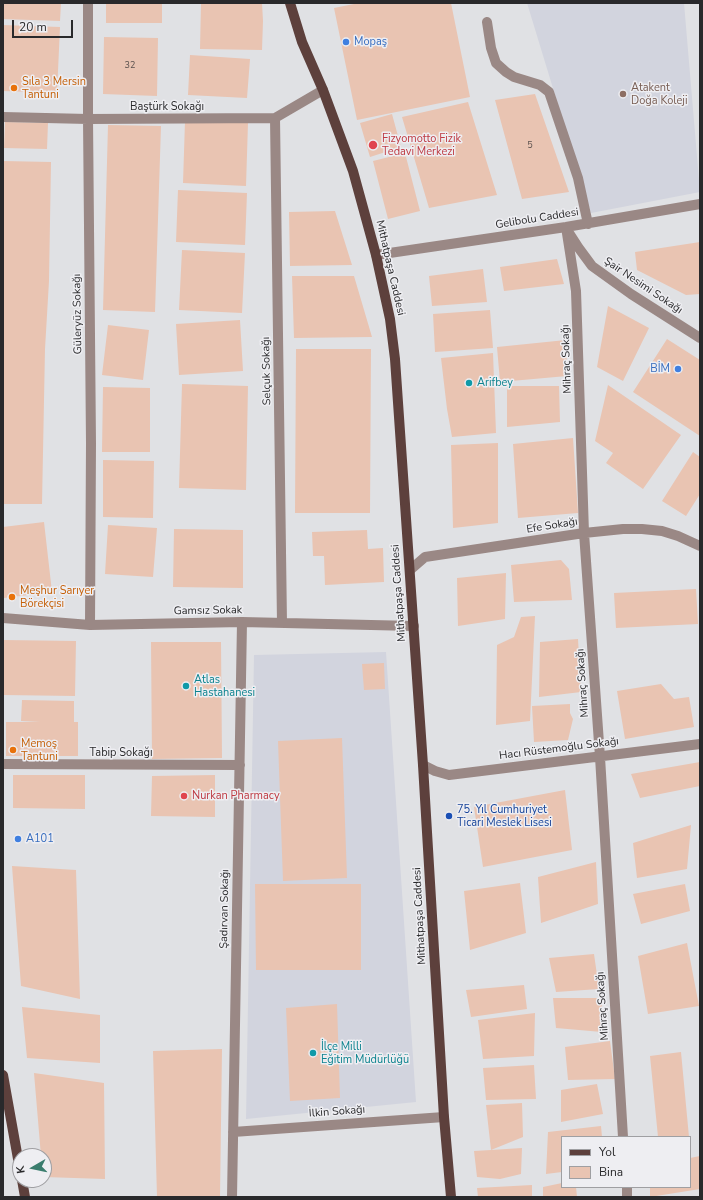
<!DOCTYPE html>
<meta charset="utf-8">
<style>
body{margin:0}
#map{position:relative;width:703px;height:1200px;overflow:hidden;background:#e0e1e4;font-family:"Nunito Sans",sans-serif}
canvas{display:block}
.frame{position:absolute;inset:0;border:4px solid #29292b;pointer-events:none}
.legend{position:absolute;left:561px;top:1136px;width:130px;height:52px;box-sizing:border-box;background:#eeeef2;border:1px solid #9f9fa2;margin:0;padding:5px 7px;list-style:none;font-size:12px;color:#29292b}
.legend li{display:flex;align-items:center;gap:8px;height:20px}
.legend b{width:20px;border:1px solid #9f9fa2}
.north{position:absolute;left:12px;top:1148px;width:40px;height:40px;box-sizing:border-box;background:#eeeef2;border:1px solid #9f9fa2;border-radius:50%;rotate:261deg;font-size:11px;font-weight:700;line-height:16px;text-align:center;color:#29292b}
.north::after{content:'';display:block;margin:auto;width:14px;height:18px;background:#3a7d6e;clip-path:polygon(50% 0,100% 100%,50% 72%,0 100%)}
.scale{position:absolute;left:12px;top:20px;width:61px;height:18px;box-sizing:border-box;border:2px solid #29292b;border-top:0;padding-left:5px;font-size:12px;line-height:14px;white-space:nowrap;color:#29292b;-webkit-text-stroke:3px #eeeef2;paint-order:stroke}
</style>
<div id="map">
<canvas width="703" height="1200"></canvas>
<div class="frame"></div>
<ul class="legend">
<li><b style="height:5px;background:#5d403c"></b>Yol</li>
<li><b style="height:11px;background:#e9c4b2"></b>Bina</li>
</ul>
<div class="north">K</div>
<div class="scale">20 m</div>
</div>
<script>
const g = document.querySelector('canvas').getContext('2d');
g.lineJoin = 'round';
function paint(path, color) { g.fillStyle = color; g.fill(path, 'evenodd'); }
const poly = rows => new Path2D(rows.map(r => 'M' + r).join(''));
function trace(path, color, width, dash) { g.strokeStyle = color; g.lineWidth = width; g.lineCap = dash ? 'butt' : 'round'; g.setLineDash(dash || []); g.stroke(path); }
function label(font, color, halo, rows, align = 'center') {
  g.font = font + ' "Nunito Sans",sans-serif'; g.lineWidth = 3; g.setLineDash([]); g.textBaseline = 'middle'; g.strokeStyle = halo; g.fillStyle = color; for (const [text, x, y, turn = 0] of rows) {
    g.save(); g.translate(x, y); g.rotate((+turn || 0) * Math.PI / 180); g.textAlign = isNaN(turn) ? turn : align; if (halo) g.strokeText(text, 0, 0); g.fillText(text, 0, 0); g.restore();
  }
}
paint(poly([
 [527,3,684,3,700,192,591,213],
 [386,652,416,1102,246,1119,254,655]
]), '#d2d4de');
paint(poly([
 [3,3,61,3,60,21,3,19],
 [106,3,162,3,162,23,106,23],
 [201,3,262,3,263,21,262,50,200,49],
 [359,3,451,3,470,97,357,120,334,8],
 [3,25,60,27,57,93,3,91],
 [104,37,158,38,157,96,103,94],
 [190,55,250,59,247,98,188,95],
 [535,94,569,192,522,199,495,100],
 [468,102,497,195,429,208,402,117],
 [392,114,401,147,370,157,360,123],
 [185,121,248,123,246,186,183,183],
 [5,122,48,123,47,149,4,148],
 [108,125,161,126,155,312,103,310],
 [405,153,420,211,388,219,373,161],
 [3,161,51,162,49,281,45,349,42,504,3,504],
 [178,190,247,193,245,245,176,242],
 [335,211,352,265,290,266,289,212],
 [700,242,700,294,686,295,637,270,635,252],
 [182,250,245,253,242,313,179,310],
 [557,259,564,284,504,291,500,267],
 [483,269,487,302,432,306,429,276],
 [292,276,354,276,372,337,294,338],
 [608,306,649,328,623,381,597,367],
 [490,310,493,348,435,352,433,314],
 [240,320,243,371,179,375,176,324],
 [108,325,149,330,143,380,102,375],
 [667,339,700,360,700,436,633,392],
 [566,340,567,376,500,382,497,347],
 [296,349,371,349,370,513,295,513],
 [493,353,496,433,452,437,447,409,441,358],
 [182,384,248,386,246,490,179,488],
 [608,385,681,435,643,489,606,463,613,453,595,441],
 [507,386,559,386,560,422,507,427],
 [103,387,150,388,150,452,102,452],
 [573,438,578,513,518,518,513,444],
 [498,443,498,523,453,528,451,445],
 [693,452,700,457,700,494,686,516,662,501],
 [103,460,154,461,153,518,103,517],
 [44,522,52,592,4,598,3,527],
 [108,525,157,528,153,577,105,574],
 [174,529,243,530,243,588,173,587],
 [367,530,368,549,383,548,384,582,325,585,324,556,313,556,312,532],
 [561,560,569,569,572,600,514,602,511,565],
 [506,573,505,619,458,626,457,578],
 [696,589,698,624,616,628,614,593],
 [535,616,530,721,496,725,497,645,514,637,521,617],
 [578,639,581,692,539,697,540,642],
 [3,640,76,641,75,696,3,695],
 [151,642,221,642,222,758,152,759],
 [384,663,385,689,364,690,362,664],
 [661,684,674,699,689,697,694,727,625,739,617,691],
 [22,700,74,701,74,722,78,722,78,756,6,756,6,722,40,722,21,721],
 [570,704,570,713,573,719,568,740,534,742,532,706],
 [342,738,347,878,283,881,278,741],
 [700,762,700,786,640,798,631,774],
 [13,775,85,775,85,809,13,808],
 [215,775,215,817,151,816,152,776],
 [565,790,572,850,483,867,474,807],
 [691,825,687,869,637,878,633,843],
 [596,862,598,904,541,923,538,877],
 [12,866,76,870,80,999,21,986],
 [520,883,526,933,470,950,464,891],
 [255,884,361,884,361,970,256,970],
 [685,884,690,911,641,924,633,894],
 [687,943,699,1006,648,1014,638,956],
 [594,954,599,989,556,992,549,958],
 [524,985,527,1009,471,1017,466,990],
 [553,998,602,998,602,1032,556,1028],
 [337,1004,340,1098,290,1101,286,1008],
 [22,1007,100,1015,100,1063,27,1058],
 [535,1013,534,1056,483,1059,478,1020],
 [610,1041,615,1079,568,1080,565,1047],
 [222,1049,220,1197,157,1197,153,1051],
 [681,1052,689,1137,658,1137,650,1056],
 [534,1065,536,1099,486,1100,483,1068],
 [34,1073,104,1083,105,1179,44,1177,44,1156,41,1156],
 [597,1084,603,1114,561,1122,561,1090],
 [522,1103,523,1137,491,1150,522,1148,521,1174,500,1179,477,1177,474,1151,491,1150,486,1105],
 [601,1126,602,1137,562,1137,562,1172,546,1174,548,1132],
 [700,1156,700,1189,650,1197,650,1187,690,1187,690,1158],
 [562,1183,562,1187,576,1187,577,1197,543,1197,543,1187],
 [532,1185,532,1197,478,1197,477,1188]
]), '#e9c4b2');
trace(poly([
 [88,3,88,119,91,443,90,625],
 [487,22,491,48,496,63,506,72,514,77,540,85,549,92,578,178,588,224],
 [3,117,88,119,275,118,323,90],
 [275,118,282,623],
 [566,227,576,291,584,533,600,757,623,1137],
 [569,233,578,247,592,266,631,294,700,338],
 [376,255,566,227,700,204],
 [410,570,425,557,584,533,623,529,642,529,662,531,678,536,700,546],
 [3,618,90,625,242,622,414,626],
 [3,764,240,765],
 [423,765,435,771,449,775,700,744],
 [233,1132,444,1117],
 [627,1187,627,1197],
 [232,1197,242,622]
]), '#9a8885', 10);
trace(poly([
 [290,3,302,42,323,90,353,171,376,255,390,319,395,359,423,765,444,1117,451,1197],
 [3,1075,20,1170],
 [22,1180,25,1197]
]), '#5d403c', 10);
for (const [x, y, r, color] of [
 [346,42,4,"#3f7fe0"],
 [14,88,4,"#e8710a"],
 [623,94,4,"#8d6e63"],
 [373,145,5,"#e0444e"],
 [678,369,4,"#3f7fe0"],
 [469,383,4,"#0f9aa8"],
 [12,597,4,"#e8710a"],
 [186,686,4,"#0f9aa8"],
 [13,750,4,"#e8710a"],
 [184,796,4,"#e0444e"],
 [449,816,4,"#1a4fb4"],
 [18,839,4,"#3f7fe0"],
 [313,1053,4,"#0f9aa8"]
]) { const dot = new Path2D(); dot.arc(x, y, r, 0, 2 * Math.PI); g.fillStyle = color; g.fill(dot); trace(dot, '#eeeef2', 1.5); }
label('9px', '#59504d', null, [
 ["32",130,66],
 ["5",530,146]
]);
label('11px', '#366cbe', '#eeeef2', [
 ["Mopaş",354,42],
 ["BİM",670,369,"right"],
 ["A101",26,839]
], 'left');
label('11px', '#c56008', '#eeeef2', [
 ["Sıla 3 Mersin",22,82],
 ["Tantuni",22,95],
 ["Meşhur Sarıyer",20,591],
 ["Börekçisi",20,604],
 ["Memoş",21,744],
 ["Tantuni",21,757]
], 'left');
label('11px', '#785e54', '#eeeef2', [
 ["Atakent",631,88],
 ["Doğa Koleji",631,101]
], 'left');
label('11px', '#29292b', '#eeeef2', [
 ["Baştürk Sokağı",167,107],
 ["Gelibolu Caddesi",537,219,-9],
 ["Mithatpaşa Caddesi",390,268,77],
 ["Şair Nesimi Sokağı",643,286,34],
 ["Güleryüz Sokağı",78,314,-91],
 ["Mihraç Sokağı",567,359,-92],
 ["Selçuk Sokağı",267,371,-91],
 ["Efe Sokağı",552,526,-9],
 ["Mithatpaşa Caddesi",399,593,-94],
 ["Gamsız Sokak",208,611,-1],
 ["Mihraç Sokağı",583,683,-94],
 ["Hacı Rüstemoğlu Sokağı",559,749,-7],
 ["Tabip Sokağı",121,753],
 ["Şadırvan Sokağı",225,909,-89],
 ["Mithatpaşa Caddesi",420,916,-93],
 ["Mihraç Sokağı",603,1006,-94],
 ["İlkin Sokağı",337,1112,-4]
]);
label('11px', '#be3a42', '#eeeef2', [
 ["Fizyomotto Fizik",382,139],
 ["Tedavi Merkezi",382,152],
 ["Nurkan Pharmacy",192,796]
], 'left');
label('11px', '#0d838f', '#eeeef2', [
 ["Arifbey",477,383],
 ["Atlas",194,680],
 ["Hastahanesi",194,693],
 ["İlçe Milli",321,1047],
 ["Eğitim Müdürlüğü",321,1060]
], 'left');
label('11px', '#164399', '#eeeef2', [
 ["75. Yıl Cumhuriyet",457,810],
 ["Ticari Meslek Lisesi",457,823]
], 'left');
</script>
